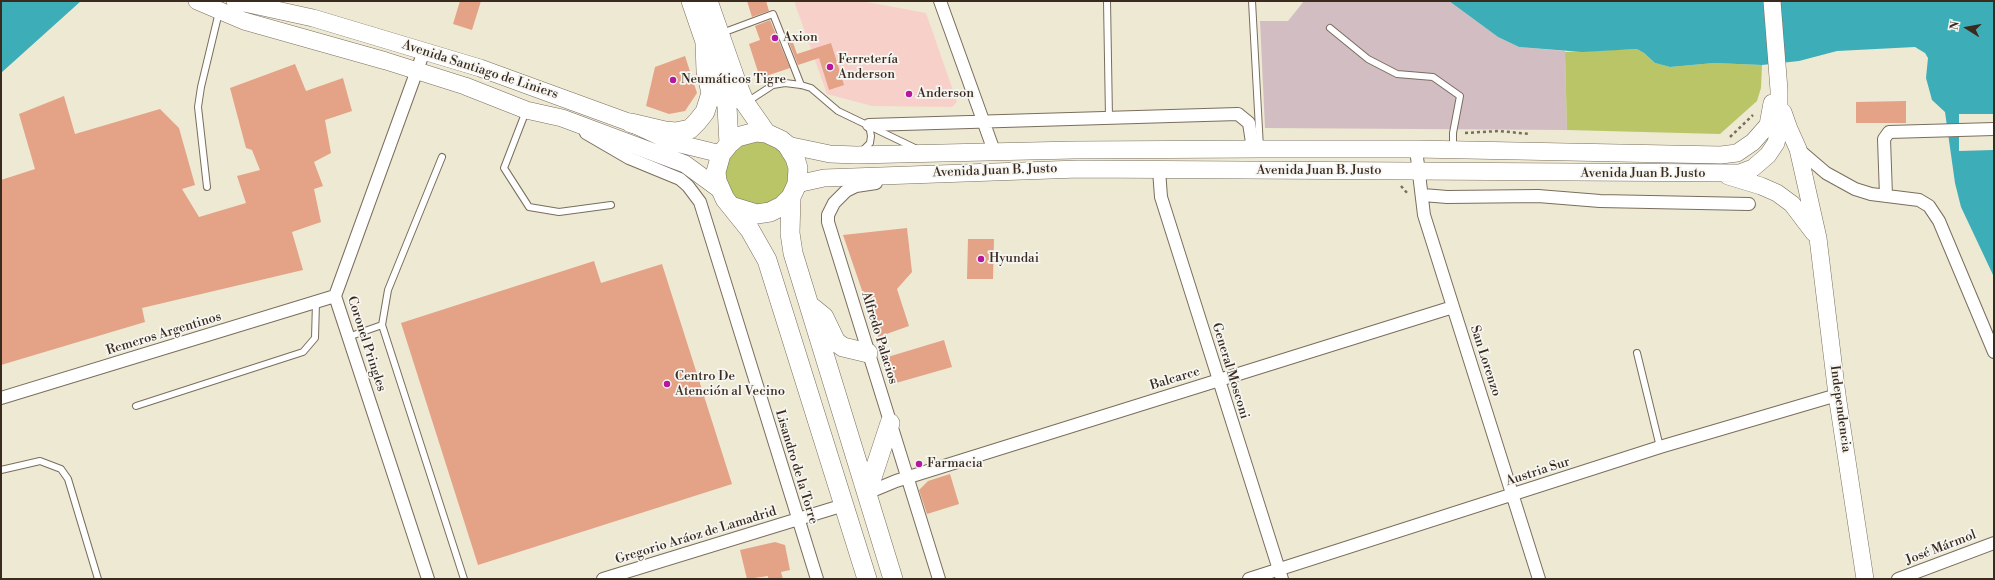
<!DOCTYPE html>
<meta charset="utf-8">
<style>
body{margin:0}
#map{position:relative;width:1995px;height:580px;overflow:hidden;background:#eee9d3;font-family:"Libre Bodoni",serif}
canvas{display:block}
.frame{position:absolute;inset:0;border:2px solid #3b2a1e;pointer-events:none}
.north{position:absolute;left:1947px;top:8px;width:40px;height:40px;-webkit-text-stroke:3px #f6f6f2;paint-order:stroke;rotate:281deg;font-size:11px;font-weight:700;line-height:16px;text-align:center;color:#3b2a1e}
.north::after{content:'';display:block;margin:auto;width:14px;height:18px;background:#3b2a1e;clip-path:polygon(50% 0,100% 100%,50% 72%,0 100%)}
</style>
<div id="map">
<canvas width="1995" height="580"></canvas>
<div class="frame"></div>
<div class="north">N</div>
</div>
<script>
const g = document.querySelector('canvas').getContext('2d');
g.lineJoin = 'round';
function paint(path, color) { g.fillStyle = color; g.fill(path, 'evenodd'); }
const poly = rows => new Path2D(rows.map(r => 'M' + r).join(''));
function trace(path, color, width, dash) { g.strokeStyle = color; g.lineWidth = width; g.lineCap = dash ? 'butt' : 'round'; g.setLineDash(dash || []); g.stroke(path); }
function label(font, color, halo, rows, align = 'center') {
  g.font = font + ' "Libre Bodoni",serif'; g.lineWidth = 3.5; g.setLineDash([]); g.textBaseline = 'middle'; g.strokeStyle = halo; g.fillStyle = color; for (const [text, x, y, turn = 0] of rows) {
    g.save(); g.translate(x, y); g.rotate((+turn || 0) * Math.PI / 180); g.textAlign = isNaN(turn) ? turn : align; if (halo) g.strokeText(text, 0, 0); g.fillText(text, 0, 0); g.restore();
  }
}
paint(poly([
 [794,1,861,1,926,13,957,102,952,107,872,106,827,94]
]), '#f7d0ca');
paint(poly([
 [1304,1,1449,1,1498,37,1519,47,1565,51,1567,130,1265,128,1260,21,1288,21]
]), '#d2bec2');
paint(poly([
 [1637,49,1644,53,1655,63,1670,67,1714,63,1762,65,1761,88,1757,101,1720,134,1567,130,1565,52],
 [762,140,782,150,791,170,786,192,769,206,737,202,724,183,725,161,740,144]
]), '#b9c567');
paint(poly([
 [1,1,81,1,1,73],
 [1449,1,1994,1,1994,113,1993,114,1994,277,1961,207,1955,183,1945,112,1932,100,1926,78,1928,58,1925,53,1915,47,1837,51,1799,61,1762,65,1714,63,1670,67,1655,63,1644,53,1637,49,1582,52,1519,47,1498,37]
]), '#3daeb7');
paint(poly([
 [1959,114,1993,114,1993,150,1959,151]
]), '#eee9d3');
paint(poly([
 [460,1,481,1,472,30,453,24],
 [747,1,766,1,769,11,752,17],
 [770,20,790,68,760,78,749,44,760,40,755,26],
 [789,31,797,54,831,43,844,85,829,90,819,58,798,65,785,32],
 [685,56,697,93,685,111,669,114,646,106,655,67],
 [295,64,306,91,343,78,352,111,325,120,331,153,314,162,323,186,314,189,321,222,292,232,303,270,142,308,145,322,1,365,1,180,35,169,19,114,64,96,75,134,160,109,179,128,195,185,182,189,199,217,246,203,237,176,260,170,252,150,246,148,230,88],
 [1906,101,1906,123,1856,123,1856,102],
 [907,228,912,272,897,289,909,326,878,337,843,235],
 [968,239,994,239,993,279,967,279],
 [594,261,601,283,662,264,732,484,478,565,401,323],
 [944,340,952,367,889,385,881,359],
 [950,474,959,504,927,514,919,490,928,481],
 [775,542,785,545,790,570,781,572,783,579,768,579,768,576,747,579,740,550]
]), '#e4a287');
const lane = poly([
 [1107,1,1109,118],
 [1252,1,1260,148],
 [1330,28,1368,59,1397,74,1433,77,1460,96,1453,133,1453,149],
 [722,33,773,14,801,85],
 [747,102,773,85,785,83,801,85,811,88,838,111,917,149],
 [526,111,504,168,529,207,559,212,611,205],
 [862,151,870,143,871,136,869,125],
 [442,157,388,290,382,325,464,579],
 [207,187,198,107,201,87,219,12],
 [348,337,382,325],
 [1637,353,1660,447],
 [136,406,303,352,315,338,316,302],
 [1,470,40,461,61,469,68,479,98,579]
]);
const street = poly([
 [940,1,994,151],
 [424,51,335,296,428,579],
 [869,125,1238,114,1249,123,1253,149],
 [586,133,629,158,680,179,688,186,700,202,817,579],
 [1416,149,1424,215,1539,579],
 [1798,149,1826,173,1855,189,1871,194,1919,200,1929,206,1939,221,1994,352],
 [1159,170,1161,197,1282,579],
 [876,183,856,186,846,191,834,203,828,215,828,222,939,579],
 [1423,195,1447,197,1538,196,1600,201,1749,204],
 [1886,196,1884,139,1889,132,1994,129],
 [1,398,335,296],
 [867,493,896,481,1453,307],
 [603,579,844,505],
 [1249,579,1660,447,1837,395],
 [1898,579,1994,543]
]);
const secondary = poly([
 [197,1,244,21,386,61,465,86,526,110,562,118,685,164,719,189],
 [235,1,313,18,480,68,631,123,672,142,721,154],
 [1783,112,1789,129,1798,149,1818,238,1837,395,1865,579],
 [787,145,830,154,856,155,1074,150,1260,149,1416,149,1721,155,1737,153,1753,142,1768,125,1772,103],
 [1728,176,1761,186,1777,193,1792,204,1814,233],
 [797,184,824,178,1079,169,1740,173,1753,168,1768,155,1776,143,1779,130,1779,90,1772,1]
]);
const primary = poly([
 [691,1,727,106,729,144],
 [708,1,737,84,745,103,766,133],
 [631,123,665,131,676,132,690,129,697,122,705,112,711,93,706,71,705,43],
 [791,197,790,233,793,253,893,579],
 [734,207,757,214,770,212,782,206,791,197,797,184,798,168,795,158,787,145,781,140,766,133,756,132,737,137,729,144,721,154,716,172,717,181,725,199,750,230,767,260,867,579],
 [813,308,824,317,836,342,843,347,868,353],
 [867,493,890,423]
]);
trace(lane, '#7a6d5d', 8);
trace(street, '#7a6d5d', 14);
trace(secondary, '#7a6d5d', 18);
trace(primary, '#7a6d5d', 20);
trace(poly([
 [1465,133,1499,131,1530,134],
 [1730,137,1753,115],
 [1401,186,1408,194]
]), '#7a6d5d', 2.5, [3, 3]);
trace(lane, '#fff', 6);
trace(street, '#fff', 12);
trace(secondary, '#fff', 17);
trace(primary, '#fff', 19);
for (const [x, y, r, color] of [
 [775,38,4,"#b5179e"],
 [830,67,4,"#b5179e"],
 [673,80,4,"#b5179e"],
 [909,94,4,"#b5179e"],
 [981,259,4,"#b5179e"],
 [667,384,4,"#b5179e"],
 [919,464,4,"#b5179e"]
]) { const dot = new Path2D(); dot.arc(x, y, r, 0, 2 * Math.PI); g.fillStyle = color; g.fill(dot); trace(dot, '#f6f6f2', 1.5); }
label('13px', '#3b2a1e', '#f6f6f2', [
 ["Axion",783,38],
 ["Ferretería",838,60],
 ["Anderson",838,75],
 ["Neumáticos Tigre",681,80],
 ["Anderson",917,94],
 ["Hyundai",989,259],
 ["Centro De",675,377],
 ["Atención al Vecino",675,392],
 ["Farmacia",927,464]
], 'left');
label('13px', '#3b2a1e', '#f6f6f2', [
 ["Avenida Santiago de Liniers",480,70,18],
 ["Avenida Juan B. Justo",995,171,-2],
 ["Avenida Juan B. Justo",1319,171],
 ["Avenida Juan B. Justo",1643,174],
 ["Remeros Argentinos",164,334,-17],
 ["Alfredo Palacios",879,338,73],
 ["Coronel Pringles",366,344,72],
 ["San Lorenzo",1485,361,72],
 ["General Mosconi",1230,371,73],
 ["Balcarce",1175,379,-17],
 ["Independencia",1840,409,82],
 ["Lisandro de la Torre",796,467,73],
 ["Austria Sur",1538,472,-18],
 ["Gregorio Aráoz de Lamadrid",696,536,-17],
 ["José Mármol",1941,548,-21]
]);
</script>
